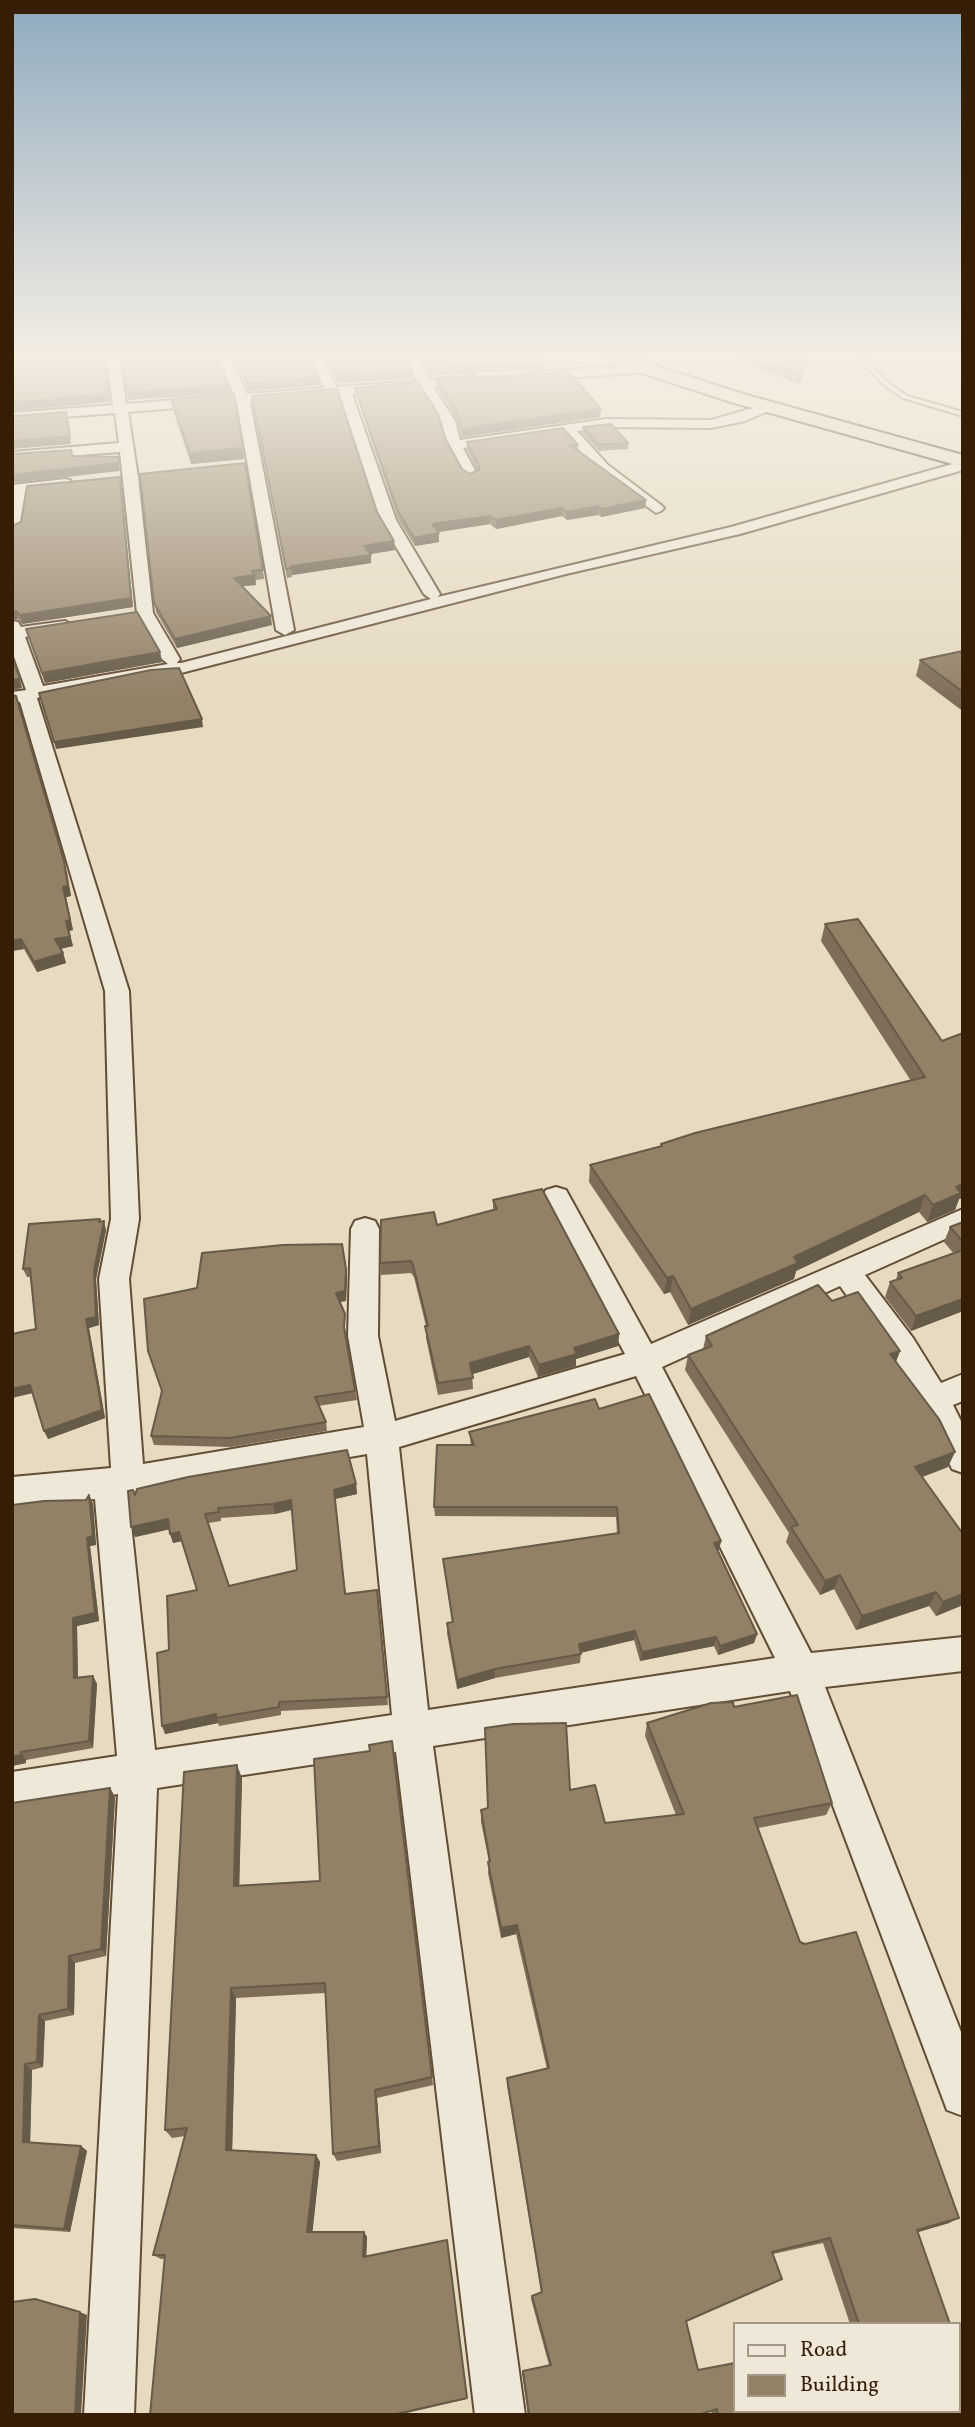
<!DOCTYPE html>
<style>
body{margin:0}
#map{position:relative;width:975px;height:2427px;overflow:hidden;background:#e6dac1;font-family:Vollkorn,serif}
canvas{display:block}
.frame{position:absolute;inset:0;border:14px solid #361e06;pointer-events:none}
.legend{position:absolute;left:733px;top:2322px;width:228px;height:91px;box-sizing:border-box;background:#efe7d7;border:2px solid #a59783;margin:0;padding:9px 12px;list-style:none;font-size:21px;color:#361e06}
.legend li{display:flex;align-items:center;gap:14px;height:35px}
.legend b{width:35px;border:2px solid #a59783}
</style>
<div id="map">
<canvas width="975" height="2427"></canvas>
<div class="frame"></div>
<ul class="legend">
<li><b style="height:9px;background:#efe7d7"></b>Road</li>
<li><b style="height:19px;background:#928067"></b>Building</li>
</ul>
</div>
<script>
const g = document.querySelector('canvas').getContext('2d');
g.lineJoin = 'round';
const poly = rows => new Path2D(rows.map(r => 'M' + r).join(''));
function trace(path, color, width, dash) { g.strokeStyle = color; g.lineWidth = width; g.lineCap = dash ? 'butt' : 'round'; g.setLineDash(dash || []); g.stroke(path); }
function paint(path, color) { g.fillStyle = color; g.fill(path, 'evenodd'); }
const service = poly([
 [859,359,866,359,887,382,907,396,963,412,963,416,903,398,883,384,859,359]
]);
const minor = poly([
 [107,359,119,359,126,404,234,395,219,359,231,359,247,394,324,388,311,359,323,359,336,387,417,381,407,359,419,359,429,380,474,376,480,380,474,384,433,387,455,421,460,440,606,419,711,420,770,403,777,407,745,421,711,428,606,427,577,431,608,465,661,505,664,508,661,511,656,513,598,471,564,433,463,448,478,476,471,480,464,476,448,445,441,421,421,388,352,394,396,520,440,594,438,597,731,527,963,461,963,470,740,534,566,574,181,673,152,675,37,698,129,991,139,1219,129,1279,143,1464,364,1427,348,1336,351,1229,355,1221,365,1218,375,1221,379,1229,378,1336,395,1421,625,1354,542,1197,546,1190,556,1187,566,1190,651,1344,963,1209,963,1231,865,1275,913,1338,941,1383,963,1374,963,1401,953,1405,963,1425,963,1473,952,1469,922,1407,891,1356,840,1286,662,1367,811,1653,963,1637,963,1671,825,1687,963,2037,963,2116,947,2110,941,2094,790,1691,433,1746,525,2415,475,2415,396,1752,157,1788,134,2415,84,2415,118,1794,12,1810,12,1772,117,1756,95,1499,12,1507,12,1477,111,1468,99,1279,111,1219,105,991,20,702,12,704,12,692,26,690,12,651,12,621,18,622,21,627,65,621,74,626,65,631,25,637,43,686,168,664,162,659,137,613,120,452,12,460,12,452,119,443,115,413,12,421,12,413,113,405,107,359],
 [340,395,380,520,424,594,431,599,181,663,177,663,180,659,153,613,138,477,128,412,237,403,276,630,285,635,294,630,250,402,340,395],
 [636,1376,775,1658,428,1710,399,1447,636,1376],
 [367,1454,392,1715,155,1750,128,1495,367,1454],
 [648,365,654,369,652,372,532,380,526,376,532,372,648,365],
 [65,479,70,480,72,483,70,486,27,492,20,530,12,535,12,485,65,479],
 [963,2349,963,2399,959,2400,959,2350,963,2349],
 [799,2411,859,2411,857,2415,797,2415,799,2411]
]);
const trunk = poly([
 [609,359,635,359,743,394,963,455,963,467,731,402,611,363,609,359]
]);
trace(service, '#624d35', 4);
trace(minor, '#624d35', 4);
trace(trunk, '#361e06', 4);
paint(service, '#efe7d7');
paint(minor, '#efe7d7');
paint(trunk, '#e6dac1');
paint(poly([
 [234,359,311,359,319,377,320,385,249,391],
 [326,359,407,359,412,370,412,378,338,383],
 [422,359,541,359,545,362,544,369,430,376],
 [733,359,808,359,806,367,799,384],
 [436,380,601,409,600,417,462,437,457,420,437,388],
 [355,388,445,438,462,469,470,474,477,470,467,450,467,442,578,445,578,451,646,500,645,508,601,517,598,515,567,520,562,516,496,529,490,524,438,532,439,533,439,542,415,546,398,519,356,395],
 [252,396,377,512,394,541,395,550,370,554,371,563,292,575,292,577,287,578],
 [171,399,243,448,244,459,191,464,173,410],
 [583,427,628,443,628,449,599,451,582,433],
 [140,474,263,570,264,579,255,580,256,585,242,586,272,625,177,648,156,612],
 [120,477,133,607,22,624,18,619,12,620,12,526],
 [26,629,160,652,162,662,45,683],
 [963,651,963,709,960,709,916,676,920,660],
 [67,871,71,896,66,897,73,930,69,931,73,946,61,949,63,953,66,963,37,972,24,949,12,951],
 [825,924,942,1041,963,1033,963,1198,959,1199,955,1210,927,1222,919,1212,796,1271,794,1279,688,1325,670,1292,664,1294,589,1182,590,1165,661,1146,661,1144,911,1081,821,941],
 [493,1200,619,1334,618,1346,576,1359,576,1366,538,1377,529,1357,472,1374,473,1389,438,1395,426,1338,426,1326,414,1277,411,1273,381,1275,380,1263,437,1225,493,1210],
 [101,1221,106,1230,96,1279,99,1325,89,1328,105,1418,48,1439,30,1277,27,1277,23,1269],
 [963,1222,963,1311,911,1331,885,1297,890,1282,896,1280,898,1273,954,1254,944,1242,950,1227],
 [347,1278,346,1301,340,1302,345,1314,345,1334,357,1400,318,1406,326,1422,327,1431,231,1447,154,1445,151,1436],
 [832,1301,900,1351,896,1362,948,1467,922,1477,963,1534,963,1605,936,1616,929,1606,856,1630,834,1589,820,1595,786,1542,789,1533,685,1370,688,1355,703,1349,706,1336],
 [599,1409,721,1541,719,1550,718,1550,757,1634,754,1643,718,1655,714,1646,640,1661,634,1640,581,1653,580,1663,495,1678,457,1689,447,1633,447,1623,452,1622,443,1559,617,1533,616,1517,435,1516,434,1507,471,1445,469,1432],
 [356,1484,357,1494,335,1499,346,1594,377,1590,388,1705,281,1711,281,1715,219,1726,218,1723,165,1734,197,1590,182,1541,173,1543,169,1529,135,1537,135,1495],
 [292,1510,297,1570,229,1586,208,1523,221,1521,221,1518,275,1514],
 [89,1495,93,1504,96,1545,90,1546,99,1621,77,1626,78,1678,93,1676,97,1684,93,1748,26,1760,26,1763,12,1766,86,1500],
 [734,1707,832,1803,826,1815,758,1828,800,1942,949,2223,918,2232,950,2324,850,2324,823,2243,773,2254,782,2279,686,2322,698,2370,783,2415,712,2415,711,2411,698,2415,528,2415,522,2373,523,2371,549,2365,531,2299,532,2296,541,2292,507,2085,507,2078,547,2069,516,1934,501,1938,488,1873,489,1862,481,1822,481,1810,570,1790,605,1823,676,1815,645,1736,647,1723],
 [392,1741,433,2085,377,2098,381,2153,337,2161,333,2154,325,1993,236,1998,232,2150,316,2155,320,2162,312,2232,364,2232,367,2237,366,2257,447,2240,467,2399,398,2415,150,2415,165,2259,161,2259,153,2255,185,2136,172,2138,165,2130,242,1778,239,1885,320,1881,370,1751],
 [110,1788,115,1797,106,1956,75,1963,74,2015,45,2021,43,2067,32,2070,30,2143,81,2146,87,2151,70,2232,12,2228,12,1803]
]), '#7e6e59');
paint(poly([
 [104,359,110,402,12,411,12,403],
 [808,359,806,367,799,384,800,375],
 [412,370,412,378,338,383,337,376],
 [319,377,320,385,249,391,248,384],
 [229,385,230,393,128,400,127,393],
 [601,409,600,417,462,437,462,429],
 [68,419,71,444,12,449,12,441],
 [243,448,244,459,191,464,190,453],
 [119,463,120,471,12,483,12,475],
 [120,477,133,607,22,624,20,615],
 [646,500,645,508,601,517,601,509],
 [599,506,598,515,567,520,567,512],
 [562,508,562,516,496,529,496,520],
 [490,516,490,524,432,533,432,524],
 [439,533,439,542,415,546,414,538],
 [394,541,395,550,365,555,364,546],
 [371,555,371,563,292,575,291,566],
 [255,575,256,585,235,587,234,578],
 [12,611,16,611,18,619,12,620],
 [271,616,272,625,177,648,175,639],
 [160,652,162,662,45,683,42,673],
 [20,679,22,688,12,690,12,680],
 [963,698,963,709,960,709],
 [202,719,203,727,56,749,54,742],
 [64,861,71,896,66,897,73,930,69,931,73,946,58,949,55,939,66,921,63,887],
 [21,939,24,949,12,951,12,941],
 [63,953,66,963,37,972,34,962],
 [963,1184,963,1198,959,1199,955,1210,927,1222,933,1205,956,1187],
 [925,1195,919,1212,796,1271,794,1279,688,1325,691,1309,794,1257],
 [100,1219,102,1226,104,1221,106,1230,96,1279,99,1325,89,1328,105,1418,48,1439,44,1431,86,1319,94,1271],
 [346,1269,347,1278,346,1301,337,1302,336,1293],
 [673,1276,670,1292,664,1294,667,1278],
 [963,1299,963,1311,911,1331,916,1316],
 [619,1334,618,1346,576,1359,576,1366,538,1377,539,1365,574,1348],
 [529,1346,529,1357,470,1375,470,1363],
 [900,1351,894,1366,890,1354],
 [30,1385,33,1393,12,1398,12,1389],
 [955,1452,948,1467,909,1482,915,1467],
 [356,1484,357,1494,335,1499,334,1490],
 [89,1495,93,1504,96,1545,90,1546,99,1621,77,1626,78,1686,74,1678,73,1618,87,1538],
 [291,1500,293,1509,275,1514,273,1504],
 [168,1519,171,1529,135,1537,131,1527],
 [179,1532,182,1541,173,1543,170,1534],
 [721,1541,719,1550,712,1552,714,1543],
 [840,1575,834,1589,820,1595,825,1581],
 [936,1592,929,1606,856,1630,862,1616],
 [963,1594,963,1605,936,1616,943,1602],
 [635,1631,634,1640,578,1653,579,1644],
 [757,1634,754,1643,718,1655,720,1646],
 [716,1637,714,1646,640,1661,642,1652],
 [495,1669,495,1678,457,1689,457,1680],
 [93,1676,97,1684,93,1748,89,1741],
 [216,1714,218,1723,165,1734,162,1726],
 [21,1752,26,1760,26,1763,12,1766,12,1757],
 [237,1765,242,1778,239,1897,234,1886],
 [110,1788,115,1797,106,1956,101,1949],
 [517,1925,516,1934,501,1938,501,1928],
 [69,1956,75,1963,74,2015,68,2009],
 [231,1988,236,1998,232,2157,226,2150],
 [39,2015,45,2021,43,2067,37,2062],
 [25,2064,32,2070,30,2147,23,2142],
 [375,2090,377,2098,381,2153,379,2146],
 [81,2146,87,2151,70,2232,64,2229],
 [316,2155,320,2162,312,2237,307,2232],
 [959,2218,949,2223,908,2235,917,2230],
 [364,2232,367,2237,366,2262,363,2257],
 [782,2279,776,2282,681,2324,686,2321],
 [80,2312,87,2315,81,2415,75,2415]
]), '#665a48');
const building = poly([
 [12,359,104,359,109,394,12,403,12,359],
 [122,359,218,359,229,385,127,393,122,359],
 [236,359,311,359,319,377,248,384,236,359],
 [329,359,407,359,412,370,337,376,329,359],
 [425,359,541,359,545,362,429,369,425,359],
 [757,359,807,359,800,375,757,359],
 [569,372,601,409,462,429,457,411,436,380,569,372],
 [418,382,438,414,445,438,462,469,470,474,480,469,467,442,563,428,578,445,570,445,646,500,601,509,599,506,567,512,562,508,496,520,490,516,432,524,439,533,414,538,398,511,355,388,418,382],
 [337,389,377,512,394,541,364,546,371,555,291,566,291,568,286,569,252,396,337,389],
 [234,394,243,448,190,453,171,399,234,394],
 [66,412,70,436,12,441,12,416,66,412],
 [611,424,628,443,599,445,583,427,611,424],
 [71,450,72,456,118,457,119,463,12,475,12,454,71,450],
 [245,463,263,570,252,571,255,575,234,578,271,616,175,639,154,603,140,474,245,463],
 [120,477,131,598,20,615,16,611,12,611,12,526,21,522,27,486,120,477],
 [137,612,160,652,42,673,26,629,137,612],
 [963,651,963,692,920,660,963,651],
 [12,657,20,679,12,680,12,657],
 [179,668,202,719,54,742,39,693,151,670,179,668],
 [12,695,16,696,64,861,68,886,63,887,70,920,66,921,70,937,55,939,63,953,34,962,21,939,12,941,12,695],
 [858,919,942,1041,963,1033,963,1184,956,1187,961,1193,933,1205,925,1195,794,1257,798,1263,691,1309,673,1276,667,1278,590,1165,662,1146,661,1144,695,1133,925,1077,825,924,858,919],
 [542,1189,619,1334,574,1348,577,1354,539,1365,529,1346,470,1363,473,1378,438,1383,425,1326,428,1326,413,1265,411,1261,380,1263,381,1220,434,1212,437,1225,497,1209,493,1200,542,1189],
 [100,1219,99,1222,104,1221,94,1271,96,1317,86,1319,102,1410,44,1431,30,1385,12,1389,12,1334,36,1329,30,1268,23,1269,29,1224,100,1219],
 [963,1222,963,1242,950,1227,963,1222],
 [342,1244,346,1269,345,1291,336,1293,345,1314,344,1327,355,1391,315,1397,326,1422,229,1438,151,1436,162,1391,148,1351,144,1299,197,1288,202,1253,283,1245,342,1244],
 [963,1250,963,1299,916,1316,890,1282,902,1278,898,1273,963,1250],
 [818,1285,832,1301,858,1292,900,1351,890,1354,939,1419,955,1452,915,1467,963,1534,963,1594,943,1602,936,1592,862,1616,840,1575,825,1581,791,1527,798,1525,688,1355,712,1346,706,1336,818,1285],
 [649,1394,721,1541,714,1543,757,1634,720,1646,716,1637,642,1652,635,1631,579,1644,581,1654,495,1669,457,1680,447,1623,453,1622,443,1559,619,1533,617,1507,434,1507,437,1445,474,1445,469,1432,595,1399,599,1409,649,1394],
 [347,1450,356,1484,334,1490,345,1594,377,1590,387,1697,279,1702,279,1707,216,1718,216,1714,162,1726,157,1653,169,1650,167,1596,197,1590,179,1532,170,1534,168,1519,131,1527,128,1491,133,1490,135,1495,137,1489,188,1477,347,1450],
 [291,1500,297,1570,229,1586,205,1514,219,1512,218,1508,273,1504,291,1500],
 [89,1495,93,1536,87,1538,95,1613,73,1618,74,1678,93,1676,89,1741,21,1752,21,1755,12,1757,12,1505,44,1501,86,1500,89,1495],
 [797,1695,832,1803,754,1818,800,1942,805,1944,856,1932,959,2218,917,2230,950,2324,859,2324,830,2238,772,2252,782,2279,686,2321,698,2370,735,2363,735,2411,800,2411,783,2415,718,2415,717,2409,698,2415,529,2415,523,2371,551,2365,532,2296,542,2292,507,2078,549,2068,517,1925,501,1928,488,1862,490,1861,481,1810,488,1808,485,1728,513,1724,566,1723,570,1790,595,1785,605,1823,684,1814,647,1723,711,1703,733,1702,734,1707,797,1695],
 [392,1741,432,2077,375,2090,379,2146,333,2154,325,1983,231,1988,226,2150,316,2155,307,2232,364,2232,363,2257,447,2240,467,2398,392,2415,150,2415,165,2255,153,2255,187,2128,165,2130,184,1772,237,1765,234,1886,320,1881,314,1759,370,1751,369,1745,392,1741],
 [110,1788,101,1949,69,1956,68,2009,39,2015,37,2062,25,2064,23,2142,81,2146,64,2229,12,2225,12,1803,110,1788],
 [35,2299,80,2312,75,2415,12,2415,12,2302,35,2299]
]);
paint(building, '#928067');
trace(building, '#665a48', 2);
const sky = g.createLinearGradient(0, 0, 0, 699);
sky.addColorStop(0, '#8faabf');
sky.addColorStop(0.51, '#f4eee3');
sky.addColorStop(1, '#f4eee300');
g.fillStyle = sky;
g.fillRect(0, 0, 975, 699);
</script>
